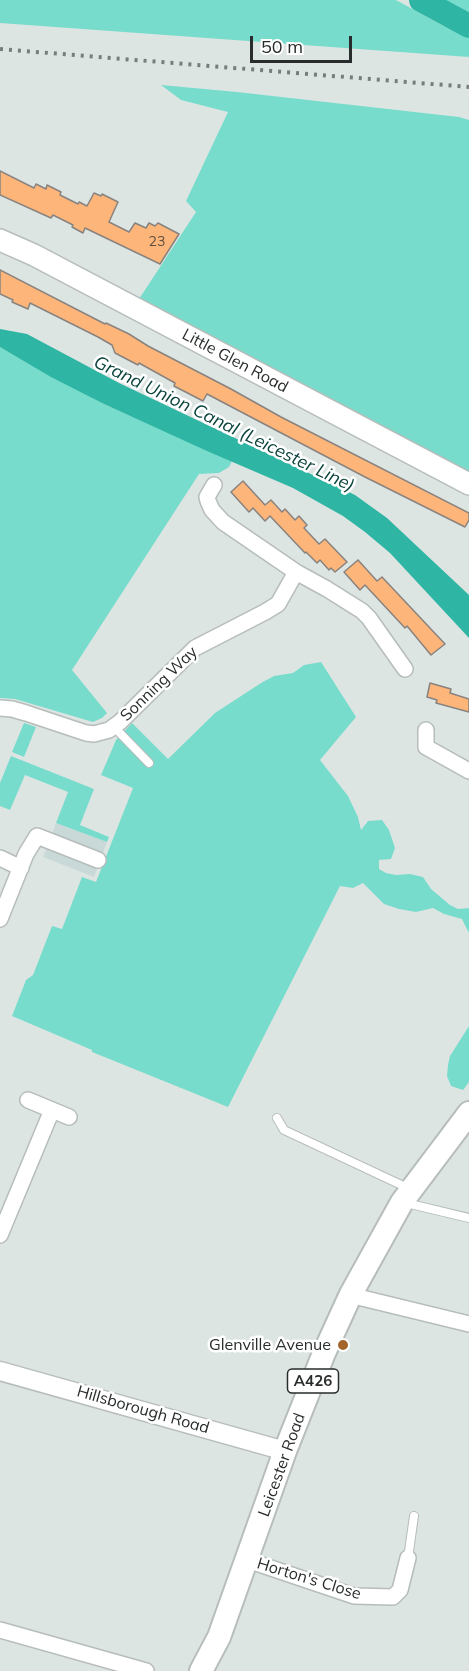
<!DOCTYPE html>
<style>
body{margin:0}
#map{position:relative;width:469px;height:1671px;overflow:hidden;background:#dde5e3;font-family:Mulish,sans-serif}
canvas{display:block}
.scale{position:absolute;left:250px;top:36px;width:102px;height:27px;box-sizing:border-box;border:3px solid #292c2c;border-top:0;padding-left:8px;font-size:18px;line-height:21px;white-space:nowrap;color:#292c2c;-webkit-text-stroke:4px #fff;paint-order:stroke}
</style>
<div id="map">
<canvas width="469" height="1671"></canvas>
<div class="scale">50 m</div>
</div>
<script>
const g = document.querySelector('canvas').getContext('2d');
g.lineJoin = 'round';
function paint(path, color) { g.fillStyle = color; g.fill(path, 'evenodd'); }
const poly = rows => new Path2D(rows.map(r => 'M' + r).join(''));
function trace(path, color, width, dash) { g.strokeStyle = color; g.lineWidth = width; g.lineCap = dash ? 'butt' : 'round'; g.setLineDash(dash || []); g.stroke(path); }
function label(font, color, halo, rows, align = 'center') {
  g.font = font + ' Mulish,sans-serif'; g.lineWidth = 5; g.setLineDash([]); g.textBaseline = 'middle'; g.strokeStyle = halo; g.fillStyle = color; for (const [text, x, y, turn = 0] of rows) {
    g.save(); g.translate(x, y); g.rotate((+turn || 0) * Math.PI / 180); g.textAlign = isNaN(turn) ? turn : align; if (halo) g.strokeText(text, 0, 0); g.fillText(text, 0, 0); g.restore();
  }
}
paint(poly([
 [56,823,107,842,94,877,43,857]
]), '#c9d9d7');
paint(poly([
 [0,0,396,0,444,26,469,36,469,57,0,23],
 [426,0,469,0,469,22,445,9],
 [161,85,237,92,459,117,469,120,469,472,139,299,196,212,186,201,228,112,181,100],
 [0,347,104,404,232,461,229,467,219,473,199,474,72,670,107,713,102,718,93,722,15,699,0,698],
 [321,662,356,717,320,760,348,796,358,817,361,830,368,821,382,820,389,830,395,848,391,859,379,860,379,869,386,873,396,875,410,874,423,877,431,889,450,905,458,909,469,908,469,933,462,919,444,914,433,908,416,912,399,909,384,904,363,883,353,888,340,886,228,1107,92,1052,92,1050,12,1016,26,980,33,975,52,926,62,929,82,877,96,882,133,788,101,775,116,740,132,723,168,759,215,713,261,683,274,676,293,673,304,665],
 [24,723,36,727,24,757,12,752],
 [11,756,94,789,80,825,109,837,107,842,56,823,68,792,25,775,10,810,0,806,0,783],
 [469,1026,469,1082,463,1090,451,1086,447,1076,448,1065,450,1056]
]), '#78dccc');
paint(poly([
 [0,329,27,334,119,383,355,495,387,518,469,595,469,638,390,553,365,532,343,516,293,488,207,451,104,404,51,377,0,347]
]), '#2fb5a4');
trace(poly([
 [421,0,469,26]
]), '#2fb5a4', 24);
const building = poly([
 [0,171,34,188,36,184,46,189,47,185,61,192,60,195,78,204,79,202,87,206,94,193,101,196,102,194,118,202,109,222,129,232,135,223,146,228,149,223,155,226,158,223,179,234,160,264,85,228,83,233,72,227,73,225,53,215,51,218,0,195,0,171],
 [0,270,105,324,106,323,129,334,148,346,231,389,281,417,469,513,469,520,465,527,365,477,207,394,203,401,174,386,175,383,139,363,138,365,115,353,112,345,98,337,30,303,28,309,12,302,13,300,0,294,0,270],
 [243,481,265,505,271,500,282,512,285,509,295,520,299,516,307,525,304,528,319,544,325,539,347,562,335,572,331,568,329,570,320,560,317,563,306,552,305,553,270,516,265,521,253,508,249,512,231,492,243,481],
 [358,560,377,581,382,577,445,644,431,655,407,626,405,628,365,585,360,590,344,572,358,560],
 [430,683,451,689,450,693,469,699,469,712,436,703,437,700,427,697,430,683]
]);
paint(building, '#feb579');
trace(building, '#88837f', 1.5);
const service = poly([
 [114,727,149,763],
 [277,1118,284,1130,410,1189],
 [406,1203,469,1218],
 [408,1558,414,1516]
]);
const minor = poly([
 [214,485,207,497,208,501,212,510,223,522,296,572],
 [0,708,12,709,26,713,86,733,94,734,109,730,120,722,195,648,265,612,278,604,296,572,327,589,362,611,369,618,405,669],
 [426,730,426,747,469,771],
 [0,858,21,868],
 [0,919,26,854,37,836,98,860],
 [52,1110,69,1117],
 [0,1235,52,1110,28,1100],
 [351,1294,362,1298,469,1324],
 [247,1560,354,1596,393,1597,400,1590,408,1558],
 [0,1630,146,1671]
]);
const tertiary = poly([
 [0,1371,285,1451]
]);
const secondary = poly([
 [0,240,34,255,469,484]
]);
const primary = poly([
 [201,1671,219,1637,285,1451,324,1353,351,1294,402,1202,469,1113]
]);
trace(service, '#b6bdbb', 10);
trace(minor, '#b6bdbb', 18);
trace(tertiary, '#b6bdbb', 21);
trace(secondary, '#b6bdbb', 24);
trace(primary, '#b6bdbb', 26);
trace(service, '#fff', 8);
trace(minor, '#fff', 15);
trace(tertiary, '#fff', 18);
trace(secondary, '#fff', 21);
trace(primary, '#fff', 22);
trace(poly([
 [0,49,469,87]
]), '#777d7c', 4, [3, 6]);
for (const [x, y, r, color] of [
 [343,1345,6,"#a4652c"]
]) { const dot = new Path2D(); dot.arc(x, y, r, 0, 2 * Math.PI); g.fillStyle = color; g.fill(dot); trace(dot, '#fff', 2); }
label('14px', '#5e4e3f', null, [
 ["23",157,242]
]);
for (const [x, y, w] of [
 [313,1381,51]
]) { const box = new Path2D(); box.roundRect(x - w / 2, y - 12, w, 24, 4.5); g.fillStyle = '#fff'; g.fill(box); trace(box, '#292c2c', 1.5); }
label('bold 15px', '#292c2c', null, [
 ["A426",313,1381]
]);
label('16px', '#292c2c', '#fff', [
 ["Little Glen Road",235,361,28],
 ["Sonning Way",159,684,-44],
 ["Hillsborough Road",143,1410,16],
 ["Leicester Road",282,1465,-70],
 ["Horton's Close",309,1579,17]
]);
label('16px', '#292c2c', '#fff', [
 ["Glenville Avenue",331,1345]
], 'right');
label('italic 18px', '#0a443d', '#fff', [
 ["Grand Union Canal (Leicester Line)",224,424,26]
]);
</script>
